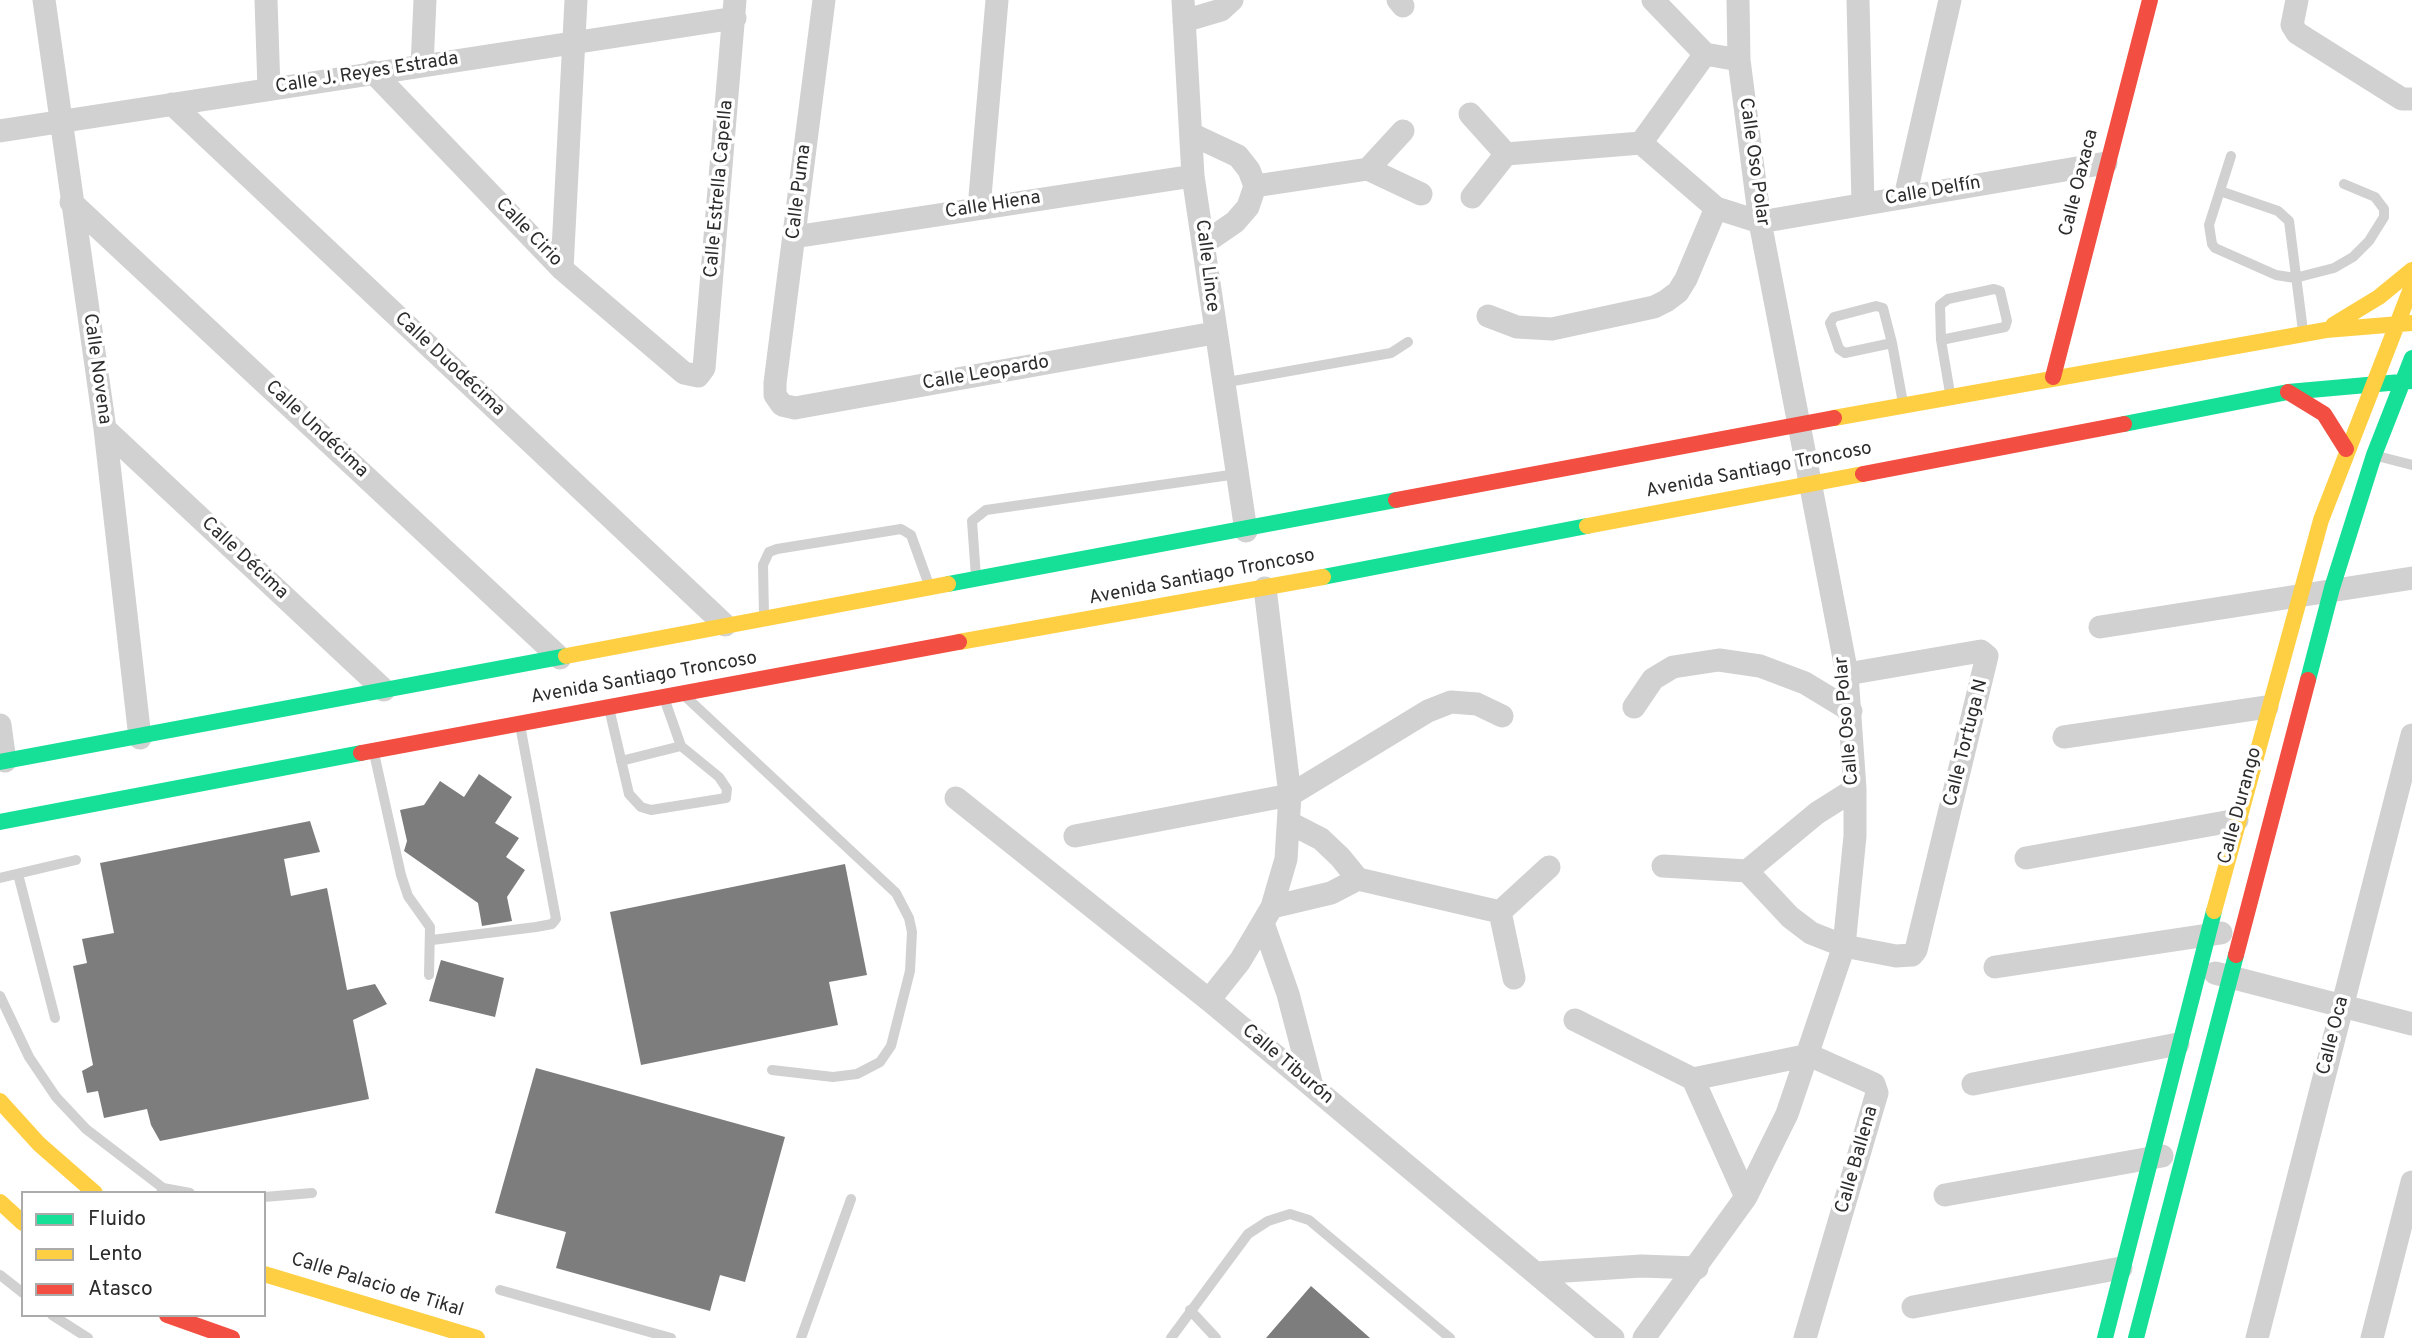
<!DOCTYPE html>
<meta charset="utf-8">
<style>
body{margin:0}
#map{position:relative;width:2412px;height:1338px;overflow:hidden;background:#fff;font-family:Overpass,sans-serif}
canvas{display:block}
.legend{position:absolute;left:21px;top:1191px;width:245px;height:126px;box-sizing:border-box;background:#fff;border:2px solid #ababab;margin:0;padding:9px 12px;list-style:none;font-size:21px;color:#2c2c2c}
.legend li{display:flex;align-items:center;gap:14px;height:35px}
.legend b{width:35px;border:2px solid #ababab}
</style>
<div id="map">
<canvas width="2412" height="1338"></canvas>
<ul class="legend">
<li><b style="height:9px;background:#16e098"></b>Fluido</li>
<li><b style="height:9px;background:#ffcf43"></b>Lento</li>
<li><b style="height:9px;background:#f24e42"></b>Atasco</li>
</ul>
</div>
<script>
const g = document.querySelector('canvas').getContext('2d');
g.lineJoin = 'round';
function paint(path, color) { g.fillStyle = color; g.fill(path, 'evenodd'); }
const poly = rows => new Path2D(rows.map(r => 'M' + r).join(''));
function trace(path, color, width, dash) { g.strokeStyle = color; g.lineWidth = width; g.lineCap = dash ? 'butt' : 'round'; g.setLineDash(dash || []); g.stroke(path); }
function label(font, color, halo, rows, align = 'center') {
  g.font = font + ' Overpass,sans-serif'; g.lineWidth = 7; g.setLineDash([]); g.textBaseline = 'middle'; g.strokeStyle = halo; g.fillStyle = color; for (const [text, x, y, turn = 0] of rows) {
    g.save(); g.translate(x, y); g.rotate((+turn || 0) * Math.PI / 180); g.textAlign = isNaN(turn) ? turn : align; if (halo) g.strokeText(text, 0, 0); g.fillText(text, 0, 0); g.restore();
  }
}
paint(poly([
 [479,774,512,797,495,823,519,838,506,857,525,870,507,897,512,921,482,926,478,903,404,851,407,841,400,810,424,805,440,781,464,797],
 [310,821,320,852,284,859,291,896,327,888,347,990,375,984,387,1004,353,1020,369,1099,160,1141,151,1125,147,1109,104,1118,98,1091,87,1093,82,1071,93,1065,73,966,87,963,82,939,114,933,100,863],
 [845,864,867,975,829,982,838,1025,641,1065,610,912],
 [441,960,504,978,495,1017,429,1001],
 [536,1068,785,1137,745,1282,720,1275,710,1311,556,1268,566,1232,495,1213],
 [1311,1286,1370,1338,1266,1338]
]), '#7d7d7d');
trace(poly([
 [2231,156,2209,225,2212,244,2215,248,2276,275,2295,278,2334,268,2353,257,2369,241,2384,217,2384,209,2375,197,2344,184],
 [2220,191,2278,211,2289,221,2303,331],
 [1941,340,2005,327,2007,321,2000,291,1994,289,1948,299,1940,305,1941,340,1950,393],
 [1892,343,1845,353,1839,349,1830,323,1834,317,1876,306,1883,308,1892,343,1903,403],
 [1222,383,1391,353,1408,342],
 [2377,456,2412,465],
 [976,577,972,521,986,510,1237,474],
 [764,615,763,565,769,552,777,549,901,529,911,535,929,585],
 [686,697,896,893,909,918,912,932,910,971,891,1046,880,1062,857,1074,833,1077,772,1070],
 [609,708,629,794,641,807,651,810,726,798,727,789,719,777,681,746,664,698],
 [374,753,401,875,408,896,430,927,429,975],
 [621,761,681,746],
 [18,874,55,1018],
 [0,878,76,860],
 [432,940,536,927,552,924,556,919,520,725],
 [0,996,29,1057,56,1097,86,1129,163,1188,161,1193],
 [163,1188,190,1193],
 [264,1197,312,1193],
 [0,1275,23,1293],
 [500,1290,671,1338],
 [1190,1310,1216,1338],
 [52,1315,88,1338],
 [801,1338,851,1199],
 [1171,1338,1248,1234,1268,1221,1290,1214,1309,1220,1450,1338]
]), '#d1d1d1', 10);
trace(poly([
 [44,0,105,429,140,738],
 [266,0,269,89],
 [824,0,775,383,775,395,782,405,795,408,1214,333],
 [1183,0,1193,176,1246,531],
 [1398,0,1403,6],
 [1653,0,1705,54,1739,60],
 [1858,0,1863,204],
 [2297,0,2292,25,2297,33,2402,99,2412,99],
 [1184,21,1221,10,1232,0],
 [1705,54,1641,143,1716,208,1760,222,2106,163],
 [422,66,425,0],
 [373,72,562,269,684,373,698,376,704,368,735,0],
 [172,104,725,625],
 [1470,114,1506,154,1472,197],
 [0,131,735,18],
 [1403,131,1368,169,1421,194],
 [1191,134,1238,156,1249,170,1255,186,1248,207,1235,222,1203,244],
 [1506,154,1641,143],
 [1255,186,1368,169],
 [1905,197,1950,0],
 [71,202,560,658],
 [979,208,997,0],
 [794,237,1193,176],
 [562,269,576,0],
 [1488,316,1517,327,1552,329,1654,307,1666,301,1678,292,1686,279,1716,208],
 [105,429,384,690],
 [2100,627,2412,578],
 [1634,707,1653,679,1673,667,1719,660,1760,666,1805,683,1851,711],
 [0,725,5,761],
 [2064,737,2267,707],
 [956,798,1209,1000,1613,1338],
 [1290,823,1321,839,1340,857,1358,879,1500,912,1549,867],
 [1075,836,1290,795,1428,711,1451,702,1477,704,1502,716],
 [2026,858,2237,820],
 [1663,866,1747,871,1790,917,1811,933,1844,946,1896,956,1912,955,1916,950,1987,656,1981,651,1847,674],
 [1747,871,1817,813,1855,789],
 [1272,907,1331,893,1358,879],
 [1500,912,1514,978],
 [1263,923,1288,994,1312,1086],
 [1995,967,2221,933],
 [2215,973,2412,1024],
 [1209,1000,1240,961,1272,907,1286,859,1290,795,1265,588],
 [1575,1020,1693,1079,1809,1055,1874,1084,1877,1093,1805,1338],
 [1693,1079,1746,1197],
 [1973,1084,2178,1044],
 [1945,1195,2162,1156],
 [1536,1273,1641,1266,1697,1268],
 [1913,1307,2121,1268],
 [1644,1338,1746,1197,1787,1114,1844,946,1855,836,1855,789,1847,674,1760,222,1739,60,1738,0],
 [2257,1338,2412,735],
 [2372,1338,2412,1182]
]), '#d1d1d1', 23);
trace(poly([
 [2124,424,2288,392,2412,381],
 [1323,577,1587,526],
 [948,584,1396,500],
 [2308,680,2332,588,2374,455,2412,358],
 [0,762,566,656],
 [0,822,361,753],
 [2105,1338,2214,911],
 [2136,1338,2236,955]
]), '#16e098', 16);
trace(poly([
 [2333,325,2379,297,2412,270],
 [1834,418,2326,330,2412,323],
 [1587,526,1863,474],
 [959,642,1323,577],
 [566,656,948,584],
 [2214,911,2321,520,2412,286],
 [0,1101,39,1144,95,1193],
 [0,1202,23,1223],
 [264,1274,477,1338]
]), '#ffcf43', 16);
trace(poly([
 [2053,377,2150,0],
 [2288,392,2324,414,2346,449],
 [1863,474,2124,424],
 [1396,500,1834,418],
 [361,753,959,642],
 [2236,955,2308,680],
 [167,1315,232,1338]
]), '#f24e42', 16);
label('19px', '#2c2c2c', '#fff', [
 ["Calle J. Reyes Estrada",367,74,-9],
 ["Calle Oso Polar",1753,162,82],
 ["Calle Oaxaca",2080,183,-76],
 ["Calle Estrella Capella",720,189,-85],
 ["Calle Puma",800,192,-83],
 ["Calle Delfín",1933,192,-10],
 ["Calle Hiena",993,206,-9],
 ["Calle Cirio",528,233,46],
 ["Calle Lince",1206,266,83],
 ["Calle Duodécima",449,365,43],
 ["Calle Novena",96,369,82],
 ["Calle Leopardo",986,374,-10],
 ["Calle Undécima",316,430,43],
 ["Avenida Santiago Troncoso",1759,471,-11],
 ["Calle Décima",244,559,43],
 ["Avenida Santiago Troncoso",1202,578,-11],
 ["Avenida Santiago Troncoso",644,679,-10],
 ["Calle Oso Polar",1848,721,-95],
 ["Calle Tortuga N",1967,743,-76],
 ["Calle Durango",2241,806,-75],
 ["Calle Oca",2334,1036,-76],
 ["Calle Tiburón",1287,1065,40],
 ["Calle Ballena",1858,1160,-74],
 ["Calle Palacio de Tikal",377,1286,17]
]);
</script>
